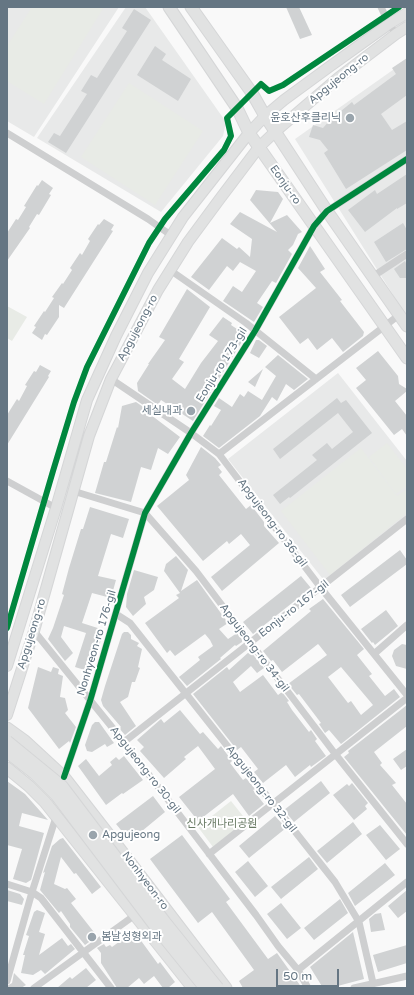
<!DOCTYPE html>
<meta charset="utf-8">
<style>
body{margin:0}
#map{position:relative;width:414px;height:995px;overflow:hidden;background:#f9f9f9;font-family:"Varela Round",sans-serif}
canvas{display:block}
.frame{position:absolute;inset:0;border:8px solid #657683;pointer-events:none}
.scale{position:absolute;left:276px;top:969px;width:63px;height:18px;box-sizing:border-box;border:2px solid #657683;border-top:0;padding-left:5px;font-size:12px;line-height:14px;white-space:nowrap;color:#657683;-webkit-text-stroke:3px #fff;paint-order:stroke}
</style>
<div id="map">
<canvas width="414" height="995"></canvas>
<div class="frame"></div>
<div class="scale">50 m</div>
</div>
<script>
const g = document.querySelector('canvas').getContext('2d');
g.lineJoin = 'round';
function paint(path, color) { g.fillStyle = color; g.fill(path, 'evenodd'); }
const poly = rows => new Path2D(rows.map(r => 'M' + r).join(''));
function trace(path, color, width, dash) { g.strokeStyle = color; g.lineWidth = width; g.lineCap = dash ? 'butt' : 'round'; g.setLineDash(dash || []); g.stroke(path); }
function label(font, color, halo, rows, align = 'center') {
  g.font = font + ' "Varela Round","Noto Sans KR",sans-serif'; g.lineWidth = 4; g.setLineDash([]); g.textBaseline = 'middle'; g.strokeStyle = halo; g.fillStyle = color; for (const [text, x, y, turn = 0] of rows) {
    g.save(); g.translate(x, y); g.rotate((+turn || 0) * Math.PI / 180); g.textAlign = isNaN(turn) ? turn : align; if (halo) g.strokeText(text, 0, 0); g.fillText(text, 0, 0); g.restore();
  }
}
paint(poly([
 [7,7,119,7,34,137,7,121],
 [126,7,145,7,226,122,223,136,161,212,37,138],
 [407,60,407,317,295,139],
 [338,373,407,461,407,519,326,583,228,459]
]), '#e8e9e9');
paint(poly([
 [32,7,104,7,44,104,7,81,7,46],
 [129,83,203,131,155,205,81,157],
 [7,306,27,317,12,341,7,338],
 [387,443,407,469,407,486,396,494,369,457],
 [361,448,397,496,407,489,407,513,330,575,281,511],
 [231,801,247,821,213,847,198,827]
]), '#e8ebe6');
paint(poly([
 [286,7,299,7,312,35,300,39],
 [134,9,151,20,66,153,48,142,54,133,60,136,87,94,81,91,91,75,97,78,127,31,122,28],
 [155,46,166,54,162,60,191,79,178,101,137,75],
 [407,58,407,95,381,114,392,130,407,121,407,150,346,189,324,153,328,150,320,140,309,137,313,125,323,128,330,120,352,102,354,105,396,74,392,68],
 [407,174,407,203,397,209,397,208,365,232,348,210,375,190,377,194],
 [42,180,53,188,49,194,51,195,39,215,37,214,29,227,30,228,7,261,7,233,16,219,18,220,26,207,24,206,37,185,38,186],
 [256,190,278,192,283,199,270,223,287,215,302,232,298,234,293,245,288,250,292,254,276,283,272,281,257,303,263,307,254,322,223,301,233,286,242,292,256,271,240,262,233,271,227,266,209,290,191,277,222,238,237,249,239,247,250,257,252,239,230,224,240,212,277,232,250,200],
 [104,219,114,225,111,230,113,231,64,308,59,305,59,317,47,335,45,334,42,340,32,333,36,327,34,326,44,311,45,312,54,298,52,297,62,283,63,284,72,270,70,268,80,253,82,255,90,241,88,239,98,224,99,225],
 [403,223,407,230,407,249,386,262,374,242],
 [310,246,325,269,320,272,342,300,340,301,364,332,363,336,343,352,332,338,317,350,308,338,300,344,279,317,316,288,298,268],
 [405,261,407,265,407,278,400,278,394,269],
 [187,289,210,307,179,359,184,362,172,379,185,389,201,363,218,341,209,335,223,317,232,323,231,325,246,335,193,421,161,400,158,405,138,391,137,383,149,364,148,364,165,340,159,337],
 [256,340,259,340,267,346,259,358,250,353],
 [378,351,398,376,399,384,407,389,407,391,395,401,407,416,407,436,402,429,394,435,356,388,366,380,356,368],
 [278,355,308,379,294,390,286,384,277,401,272,397,260,416,219,448,203,436,210,425,211,426,221,410,214,406,219,398,232,407,240,394,244,397,248,391,262,400,276,376,265,367],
 [40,365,51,371,48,376,49,377,7,445,7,415,17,399,19,401,27,386,25,385,34,371,36,372],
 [263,369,255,387,248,382],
 [337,398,341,403,346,400,372,433,290,498,289,497,280,504,273,495,317,460,312,455,327,443,332,449,353,432,338,413,280,459,273,449],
 [136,402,152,413,151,415,180,437,168,454,158,448,151,470,141,467,131,502,95,493,104,462,106,462,117,427,118,428,122,406],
 [201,447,215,458,221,465,218,467,222,472,219,475,246,509,251,505,264,522,264,526,279,543,222,591,211,577,250,545,241,534,229,544,227,541,203,561,157,506,189,480,186,475],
 [90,507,129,519,123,538,111,534,98,576,116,580,111,598,92,593,82,623,104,630,91,672,75,667,86,633,64,626,61,637,73,653,65,661,48,639,53,628,64,595,62,594,69,568,81,529,83,529],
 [400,550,407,560,407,564,350,607,341,595],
 [176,556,188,570,181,591,197,580,228,623,219,629,228,639,237,633,242,639,242,642,236,646,235,645,220,658,221,659,187,686,179,677,200,660,198,657,213,646,210,640,205,634,175,656,170,650,167,653,145,623,179,598,176,595,180,593,164,571,166,564],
 [134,570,158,577,154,590,144,597,146,604,133,616,126,607,127,594],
 [301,576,311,588,253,634,243,622],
 [323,599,364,649,357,655,372,674,369,676,385,696,394,689,400,697,341,744,329,730,325,733,319,724,321,723,299,694,297,695,288,684,327,655,319,645,318,644,282,672,273,660,271,661,263,651,311,611,309,609],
 [341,667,373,705,361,715,351,701,348,703,328,677],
 [386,610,398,626,375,645,373,642,372,643,361,629],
 [124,632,128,632,131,635,131,639,139,643,137,646,142,649,138,667,140,668,135,682,132,682,128,697,120,702,136,726,125,735,119,728,121,727,103,706,101,700,105,686,122,634],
 [402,644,407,645,407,669,396,666,392,656,394,650],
 [250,651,264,668,257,673,251,666,233,682,240,692,263,675,278,695,282,692,289,701,287,702,292,710,309,732,311,730,317,739,315,741,326,756,311,767,310,765,295,777,286,765,263,783,254,772,258,769,241,747,237,750,193,694,227,667,229,670],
 [38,667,51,672,53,667,59,669,58,674,63,676,60,697,65,698,68,710,65,713,76,727,70,743,69,741,59,749,28,708],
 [407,705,407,726,374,752,382,763,380,765,396,783,392,785,407,804,407,835,344,757,349,753,348,751],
 [180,710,200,734,203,732,218,749,221,746,232,761,230,763,243,780,246,778,255,789,253,790,264,804,249,816,233,794,198,821,179,797,215,769,198,746,184,757,186,759,164,778,140,751,144,747,137,740,161,719,164,723],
 [95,722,99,722,114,743,107,747,105,744,92,752,87,751,85,745,92,725],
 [407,749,407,766,401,770,393,759],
 [124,756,143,780,123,794,122,793,106,805,78,766,86,759,99,776,112,765,110,762,116,757,119,760],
 [7,781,25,794,48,820,22,813,19,826,44,833,31,880,26,883,13,879,22,849,7,845],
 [321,781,330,793,294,822,284,810],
 [352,783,368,803,365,806,367,809,354,820,333,795,347,784,349,786],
 [153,796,165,812,130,841,116,824],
 [275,816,286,828,249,858,239,846],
 [353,822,362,834,327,863,317,851],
 [380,825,400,849,386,860,366,835],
 [182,835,230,899,226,902,268,959,277,953,302,988,243,988,239,981,254,970,212,912,198,923,150,859],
 [63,838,101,887,92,894,76,873,74,874,61,857,54,884,65,889,67,888,76,899,71,903,97,936,85,945,70,927,70,924,61,911,59,913,40,890,45,872,43,873,52,846,60,839],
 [309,857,318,869,281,899,271,887],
 [248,861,268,886,255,897,235,872],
 [385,863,395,875,355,906,348,893],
 [7,890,20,894,24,899,22,905,7,901],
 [407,890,407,911,398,918,388,906],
 [340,899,348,913,314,940,304,928],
 [281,903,301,928,287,939,267,914],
 [37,910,45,913,39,932,45,934,39,955,62,938,68,946,71,944,75,949,45,974,41,970,33,975,21,973,25,955,23,955,29,936,26,935,34,912],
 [381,913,385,930,371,932,369,919,375,914],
 [134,931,158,964,160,962,175,982,168,988,163,988,154,976,144,984,139,978,127,988,117,988,101,963,101,953,97,948,104,944,106,947,110,945,112,947],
 [353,932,364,979,330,988,323,988,310,967],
 [407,945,407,963,378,972,373,955],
 [86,968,96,980,86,988,57,988,70,977,72,979],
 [14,973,26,985,21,988,7,988,7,986,12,983]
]), '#d0d2d3');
const secondary = poly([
 [7,666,56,508,87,400,116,336,148,273,183,217,249,133,265,116,284,100,329,67,389,24,407,13],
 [7,715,34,631,89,436,111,379,158,290,188,242,219,200,259,147,276,131,338,78,396,34,407,27]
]);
const primary = poly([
 [169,7,237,108,249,133,407,358],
 [191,7,252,93,265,116,327,211,407,326],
 [7,728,25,741,64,777,123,853,226,988],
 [7,768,29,786,45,802,193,988]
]);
trace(secondary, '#d5d6d7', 12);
trace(primary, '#d5d6d7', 13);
trace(poly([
 [381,7,389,24,396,34],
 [7,133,148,219,172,236],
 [170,270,246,323,316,379],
 [372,277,407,254],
 [111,379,191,433,219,454,321,588,407,695],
 [219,454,399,315],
 [7,481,56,508],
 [73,491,145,513,196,571,336,755,407,844],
 [116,614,130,623,335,882,359,922,373,983],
 [34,631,124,742,178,813,256,915,278,946,298,970,308,988],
 [374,654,407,625],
 [124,742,407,519],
 [64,777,90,701,145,513,191,433,255,331,314,226,327,211,407,159],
 [209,854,407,698],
 [7,884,32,892,41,898,111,988],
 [298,970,407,882],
 [7,981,32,892,56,817],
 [34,988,135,915],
 [354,988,407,976]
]), '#cecfd0', 7);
trace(secondary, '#e1e2e2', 10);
trace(primary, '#e1e2e2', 11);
const primaryBridge = poly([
 [7,741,62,786,165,922,218,988],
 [7,752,35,774,56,795,158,930,205,988]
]);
trace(primaryBridge, '#d5d6d7', 13, []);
trace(primaryBridge, '#e1e2e2', 11);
trace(poly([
 [7,628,53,471,74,402,87,367,149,243,165,219,224,150,231,136,227,118,261,84,269,91,283,85,399,7],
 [64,777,90,701,145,513,191,433,255,331,314,226,327,211,407,159]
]), '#00873e', 6);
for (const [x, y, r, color] of [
 [350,118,5,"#99a4ac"],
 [191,411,5,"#99a4ac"],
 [93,835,5,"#99a4ac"],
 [92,937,5,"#99a4ac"]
]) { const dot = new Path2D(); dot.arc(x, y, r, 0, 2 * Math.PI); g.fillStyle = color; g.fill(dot); trace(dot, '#fff', 1.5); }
label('11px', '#657683', '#fff', [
 ["Apgujeong-ro",339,79,-39],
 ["Eonju-ro",285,185,55],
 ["Apgujeong-ro",138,328,-62],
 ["Eonju-ro 173-gil",222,365,-58],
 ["Apgujeong-ro 36-gil",272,523,53],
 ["Eonju-ro 167-gil",294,609,-38],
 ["Apgujeong-ro",32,634,-73],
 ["Nonhyeon-ro 176-gil",97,643,-73],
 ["Apgujeong-ro 34-gil",254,648,53],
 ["Apgujeong-ro 30-gil",145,770,52],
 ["Apgujeong-ro 32-gil",261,789,52],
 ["Nonhyeon-ro",145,881,53]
]);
label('11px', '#657683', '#fff', [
 ["윤호산후클리닉",341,118],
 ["세실내과",182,411],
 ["Apgujeong",102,835,"left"],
 ["봄날성형외과",101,937,"left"]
], 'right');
label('11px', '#687a64', '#fff', [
 ["신사개나리공원",222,824]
]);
</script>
